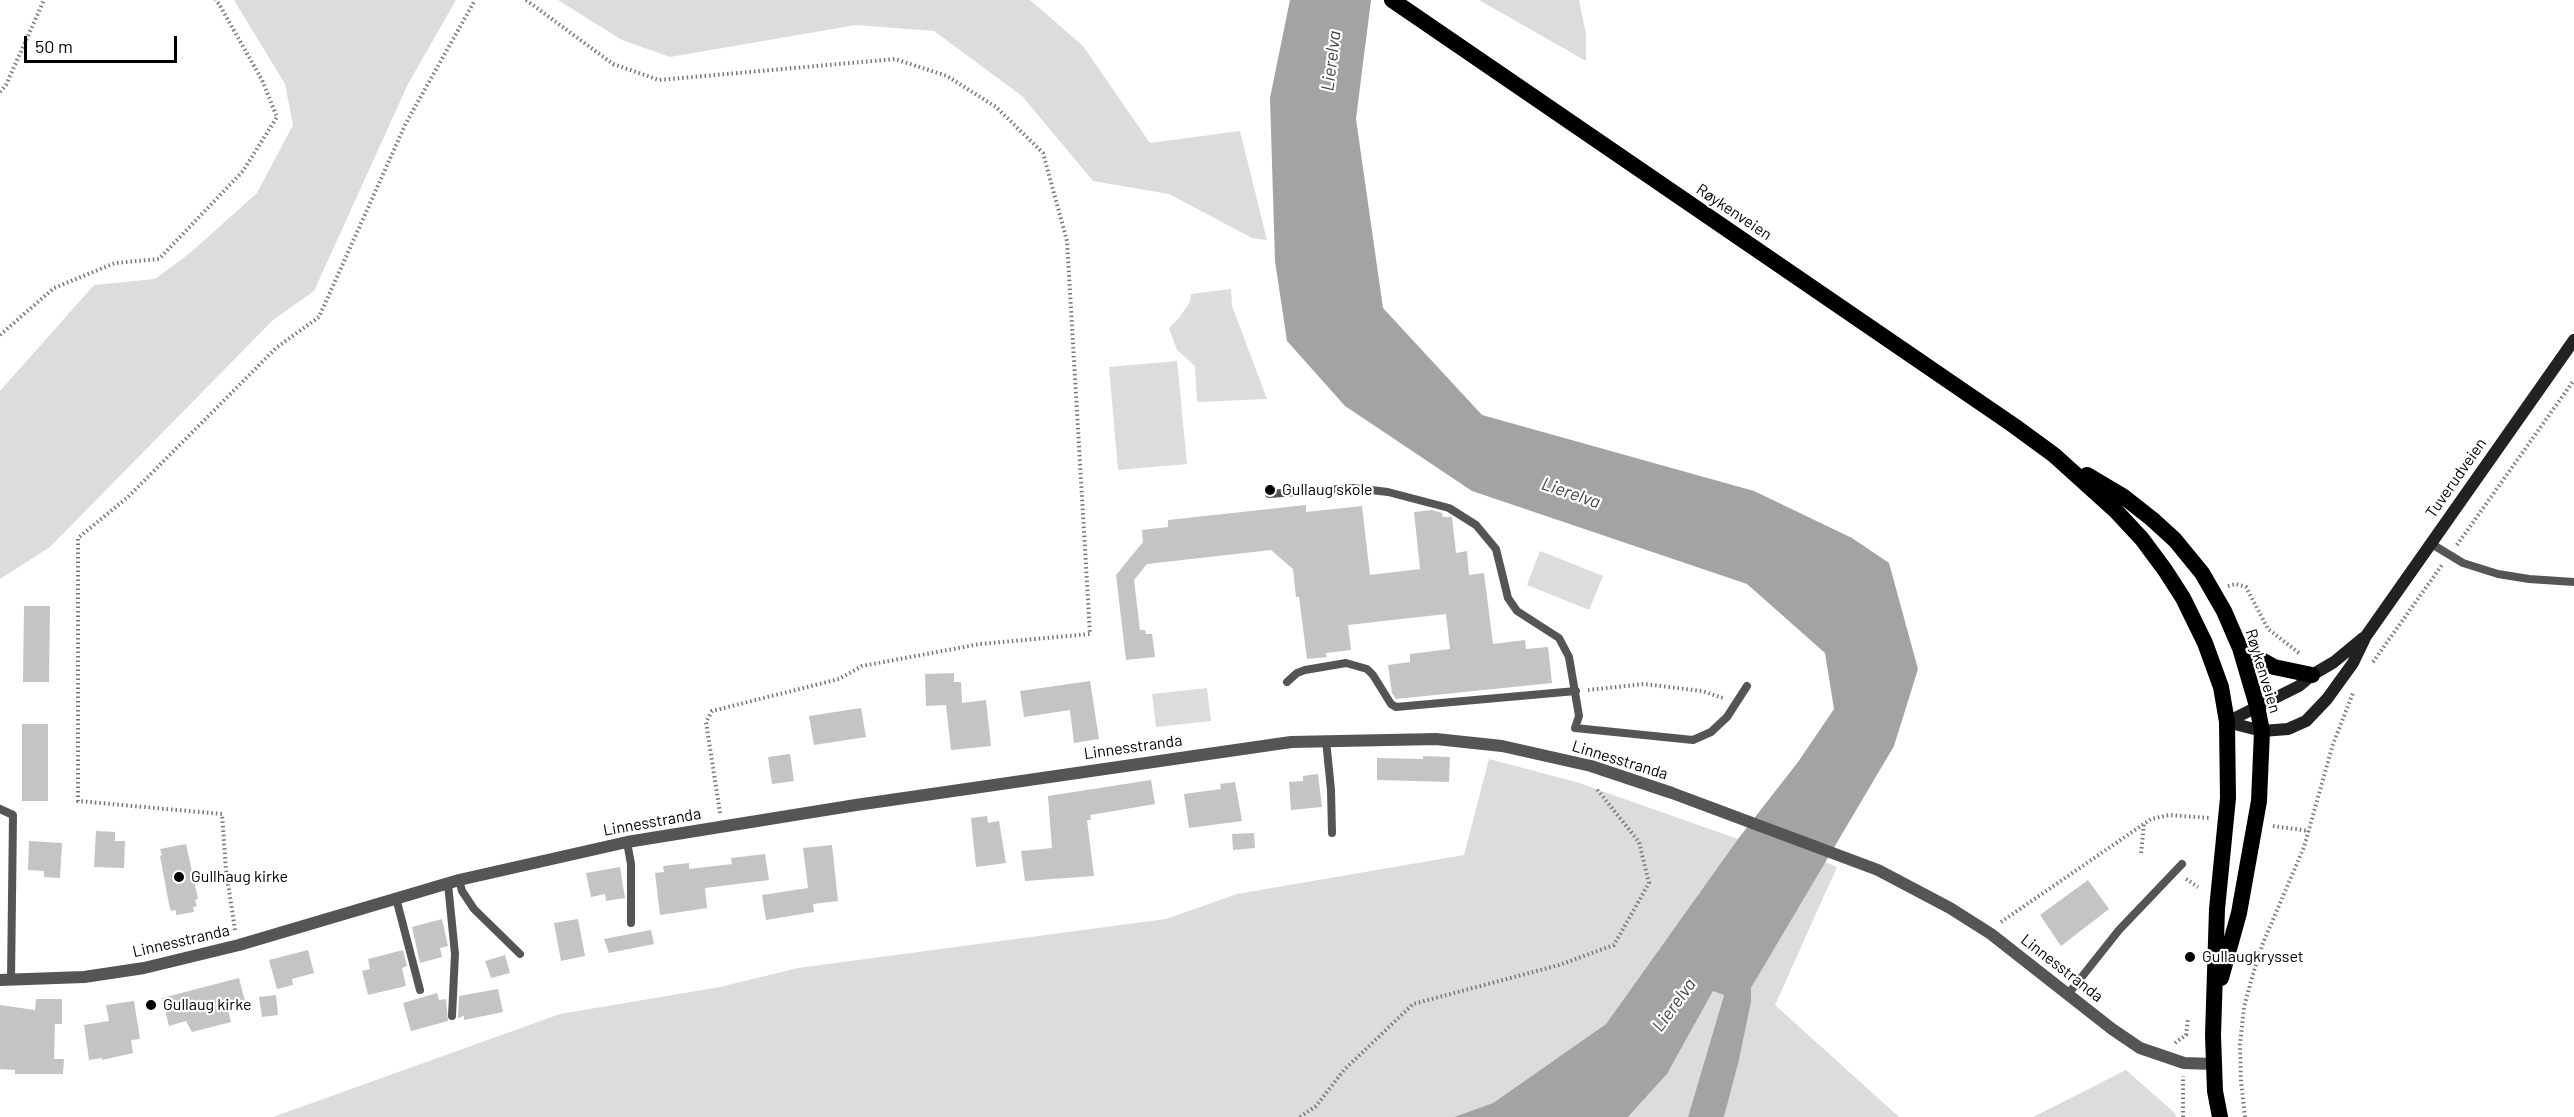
<!DOCTYPE html>
<meta charset="utf-8">
<style>
body{margin:0}
#map{position:relative;width:2574px;height:1117px;overflow:hidden;background:#fff;font-family:Barlow,sans-serif}
canvas{display:block}
.scale{position:absolute;left:24px;top:36px;width:153px;height:27px;box-sizing:border-box;border:3px solid #000;border-top:0;padding-left:8px;font-size:18px;line-height:21px;white-space:nowrap;color:#000;-webkit-text-stroke:4px #fff;paint-order:stroke}
</style>
<div id="map">
<canvas width="2574" height="1117"></canvas>
<div class="scale">50 m</div>
</div>
<script>
const g = document.querySelector('canvas').getContext('2d');
g.lineJoin = 'round';
function paint(path, color) { g.fillStyle = color; g.fill(path, 'evenodd'); }
const poly = rows => new Path2D(rows.map(r => 'M' + r).join(''));
function trace(path, color, width, dash) { g.strokeStyle = color; g.lineWidth = width; g.lineCap = dash ? 'butt' : 'round'; g.setLineDash(dash || []); g.stroke(path); }
function label(font, color, halo, rows, align = 'center') {
  g.font = font + ' Barlow,sans-serif'; g.lineWidth = 4.5; g.setLineDash([]); g.textBaseline = 'middle'; g.strokeStyle = halo; g.fillStyle = color; for (const [text, x, y, turn = 0] of rows) {
    g.save(); g.translate(x, y); g.rotate((+turn || 0) * Math.PI / 180); g.textAlign = isNaN(turn) ? turn : align; if (halo) g.strokeText(text, 0, 0); g.fillText(text, 0, 0); g.restore();
  }
}
paint(poly([
 [234,0,456,0,408,84,314,291,273,320,50,547,0,579,0,391,94,285,155,279,190,253,257,193,293,125,285,84],
 [558,0,1030,0,1083,46,1150,143,1240,131,1267,240,1252,238,1169,194,1093,181,1022,96,934,31,856,25,670,57,622,40],
 [1479,0,1579,0,1586,34,1586,61],
 [1231,289,1232,306,1267,399,1197,402,1195,366,1177,350,1169,328,1179,318,1190,302,1191,294],
 [1177,361,1187,464,1118,470,1109,367],
 [1540,551,1603,576,1589,610,1527,585],
 [1207,688,1211,721,1156,727,1152,694],
 [1489,759,1576,782,1738,839,1606,1024,1493,1103,1454,1117,273,1117,560,1014,720,987,798,968,1166,919,1237,894,1464,855],
 [1825,862,1837,867,1775,1005,1899,1117,1724,1117,1739,1060,1751,1002,1751,988],
 [1713,991,1724,994,1688,1117,1628,1117,1667,1074],
 [2126,1070,2175,1113,2176,1117,2033,1117]
]), '#dcdcdc');
paint(poly([
 [1290,0,1371,0,1356,119,1383,308,1482,415,1754,491,1852,538,1889,563,1918,669,1894,746,1751,988,1751,1002,1739,1060,1724,1117,1688,1117,1724,995,1713,991,1667,1074,1628,1117,1454,1117,1493,1103,1606,1024,1738,839,1798,762,1834,709,1825,653,1747,584,1472,491,1345,406,1287,341,1275,261,1270,98]
]), '#a3a3a3');
paint(poly([
 [1306,505,1306,512,1362,506,1370,575,1420,569,1414,512,1432,510,1442,513,1443,517,1452,517,1456,553,1467,551,1469,575,1484,573,1493,644,1525,640,1526,649,1548,647,1552,683,1396,699,1392,693,1388,665,1410,662,1410,654,1450,649,1446,614,1348,625,1351,650,1326,653,1327,657,1307,659,1299,597,1296,597,1293,569,1271,550,1147,564,1134,580,1140,630,1145,630,1146,634,1152,634,1155,657,1126,660,1116,575,1143,542,1142,530,1168,527,1168,520],
 [24,606,50,606,49,682,23,682],
 [954,673,954,682,961,682,962,703,986,700,991,746,951,750,946,705,926,706,925,674],
 [1090,681,1099,739,1074,743,1070,710,1024,717,1020,691],
 [861,708,866,737,814,745,809,716],
 [22,724,48,724,48,801,22,801],
 [790,754,794,781,772,784,768,757],
 [1423,756,1450,757,1449,782,1377,780,1377,758,1423,759],
 [1318,774,1322,807,1291,810,1289,782,1303,781,1303,776],
 [1151,780,1155,804,1090,815,1091,820,1087,820,1094,876,1025,881,1021,851,1052,848,1048,796],
 [1235,782,1242,821,1189,828,1184,794,1221,789,1220,784],
 [987,816,988,823,999,821,1006,863,976,867,971,818],
 [96,831,115,832,115,841,125,841,124,868,94,867],
 [1254,833,1255,848,1233,850,1232,834],
 [29,841,62,843,60,878,44,877,44,871,28,870],
 [186,844,198,899,195,900,197,906,193,907,194,912,176,915,176,910,171,911,169,904,160,856,162,855,160,849],
 [832,845,838,901,813,904,814,912,766,920,762,895,808,888,803,848],
 [765,854,769,880,705,888,707,908,660,915,655,873,664,872,663,866,689,863,689,869,732,864,731,858],
 [620,867,625,898,606,901,605,894,591,897,586,873],
 [2088,880,2109,909,2061,946,2040,915],
 [442,919,448,946,440,948,442,957,420,963,412,927],
 [578,919,585,956,561,961,554,923],
 [651,930,654,944,609,953,604,939],
 [308,950,314,973,292,979,293,985,277,989,269,960],
 [403,950,407,966,402,968,406,986,368,995,362,971,370,969,368,959],
 [505,955,510,973,491,978,485,961],
 [239,978,246,1005,228,1010,231,1022,192,1032,186,1021,169,1026,162,998],
 [498,989,503,1012,464,1020,464,1016,458,1018,459,996],
 [437,993,439,1000,446,999,448,1021,411,1031,403,1003],
 [276,995,278,1015,262,1017,259,997],
 [36,999,62,999,62,1024,55,1024,54,1059,64,1059,63,1074,15,1074,15,1070,0,1069,0,1005,35,1010],
 [134,1001,140,1039,131,1040,133,1053,102,1060,102,1058,89,1060,84,1025,109,1021,106,1005]
]), '#c4c4c4');
trace(poly([
 [526,0,613,64,659,80,895,59,947,76,996,107,1043,153,1067,241,1090,634,980,644,862,666,839,679,712,711,706,722,720,813],
 [0,92,6,85,44,0],
 [0,335,54,288,115,263,159,259,243,171,277,117,262,80,219,4,215,0],
 [2457,545,2574,380],
 [2228,586,2236,584,2246,587,2268,629,2299,653],
 [2373,662,2442,565],
 [1588,690,1644,684,1702,691,1723,698],
 [2273,826,2309,831],
 [2141,853,2144,824],
 [2186,879,2198,887],
 [2001,922,2151,819,2169,815,2210,818],
 [235,930,226,870,222,814,78,801,78,538,128,497,276,348,319,317,406,123,475,0],
 [2175,1043,2186,1035,2188,1019],
 [1300,1117,1316,1106,1344,1070,1413,1004,1559,965,1614,945,1649,883,1639,842,1596,788],
 [2183,1117,2183,1076],
 [2245,1117,2241,1082,2240,1045,2244,1007,2253,974,2263,943,2304,847,2333,744,2353,693]
]), '#777', 4, [1.5, 3]);
trace(poly([
 [1269,494,1353,488,1388,492,1449,508,1476,525,1496,549,1508,598,1517,611,1559,638,1569,657,1579,716,1575,728,1693,740,1711,732,1727,717,1747,686],
 [2430,543,2463,563,2498,574,2529,579,2574,582],
 [1287,682,1297,673,1305,670,1346,663,1367,669,1373,675,1391,704,1396,707,1576,691],
 [1326,740,1331,790,1332,833],
 [0,809,13,815,11,980],
 [627,842,631,864,631,923],
 [459,880,462,891,474,909,520,954],
 [448,884,455,954,452,1016],
 [396,898,420,990],
 [2069,993,2119,930,2182,864]
]), '#555', 8);
trace(poly([
 [0,980,84,977,144,968,239,945,459,880,627,842,856,805,1291,742,1436,739,1502,746,1591,766,1672,793,1878,870,1950,908,1991,934,2112,1029,2140,1048,2184,1063,2213,1064]
]), '#555', 12);
trace(poly([
 [2227,722,2262,731,2288,729,2306,721,2327,699,2353,663,2366,636,2574,340],
 [2227,722,2299,686,2312,675,2334,662,2363,638]
]), '#222', 12);
trace(poly([
 [1392,0,2013,425,2054,455,2116,511,2142,539,2165,570,2183,598,2205,643,2221,687,2227,722,2228,798,2217,909,2213,1035,2215,1091,2220,1117],
 [2087,475,2124,497,2152,519,2175,540,2202,573,2224,611,2240,648,2257,706,2262,731,2259,801,2239,913,2221,978],
 [2240,648,2274,667,2312,675]
]), '#000', 16);
for (const [x, y, r, color] of [
 [1270,490,6,"#000"],
 [179,877,6,"#000"],
 [2190,957,6,"#000"],
 [151,1005,6,"#000"]
]) { const dot = new Path2D(); dot.arc(x, y, r, 0, 2 * Math.PI); g.fillStyle = color; g.fill(dot); trace(dot, '#fff', 2); }
label('16px', '#000', '#fff', [
 ["Røykenveien",1734,212,34],
 ["Tuverudveien",2456,478,-55],
 ["Røykenveien",2263,671,73],
 ["Linnesstranda",1133,747,-8],
 ["Linnesstranda",1620,760,17],
 ["Linnesstranda",652,822,-10],
 ["Linnesstranda",181,941,-13],
 ["Linnesstranda",2062,968,38]
]);
label('16px', '#000', '#fff', [
 ["Gullaug skole",1282,490],
 ["Gullhaug kirke",191,877],
 ["Gullaugkrysset",2202,957],
 ["Gullaug kirke",163,1005]
], 'left');
label('italic 18px', '#444', '#fff', [
 ["Lierelva",1331,61,-83],
 ["Lierelva",1571,493,19],
 ["Lierelva",1674,1005,-54]
]);
</script>
